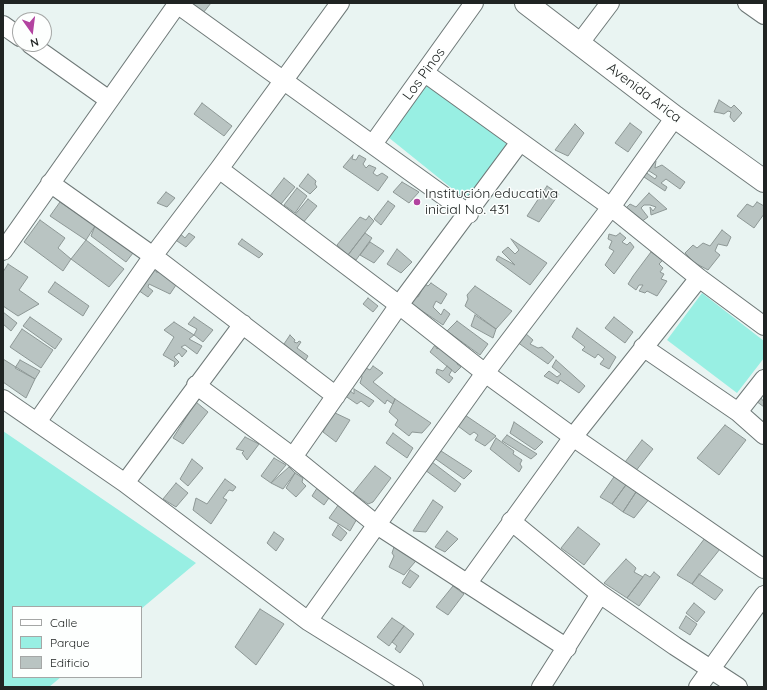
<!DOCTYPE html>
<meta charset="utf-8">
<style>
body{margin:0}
#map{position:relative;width:767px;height:690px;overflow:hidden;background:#e9f4f2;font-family:Quicksand,sans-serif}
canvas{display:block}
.frame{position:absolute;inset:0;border:4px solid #202423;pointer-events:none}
.legend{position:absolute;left:12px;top:606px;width:130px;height:72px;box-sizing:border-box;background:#fdfffe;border:1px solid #a5a7a6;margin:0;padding:5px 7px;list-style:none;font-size:12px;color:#202423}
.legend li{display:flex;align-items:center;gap:8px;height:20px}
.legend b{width:20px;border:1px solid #a5a7a6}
.north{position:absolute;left:12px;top:12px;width:40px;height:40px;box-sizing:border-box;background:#fdfffe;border:1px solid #a5a7a6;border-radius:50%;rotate:166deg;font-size:11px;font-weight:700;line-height:16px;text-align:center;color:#202423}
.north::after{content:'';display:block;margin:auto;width:14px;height:18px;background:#b243a0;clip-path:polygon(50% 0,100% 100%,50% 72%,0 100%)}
</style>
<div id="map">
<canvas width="767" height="690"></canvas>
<div class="frame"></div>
<ul class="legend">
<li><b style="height:5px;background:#fff"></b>Calle</li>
<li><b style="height:11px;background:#98efe3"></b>Parque</li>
<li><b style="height:11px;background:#b9c4c2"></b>Edificio</li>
</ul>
<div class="north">N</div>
</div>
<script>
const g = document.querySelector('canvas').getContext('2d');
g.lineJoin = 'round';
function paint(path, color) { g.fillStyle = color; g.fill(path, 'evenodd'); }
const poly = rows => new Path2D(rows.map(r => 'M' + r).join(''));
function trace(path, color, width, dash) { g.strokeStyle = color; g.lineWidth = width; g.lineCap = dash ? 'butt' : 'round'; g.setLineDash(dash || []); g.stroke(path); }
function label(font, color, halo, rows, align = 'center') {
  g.font = font + ' Quicksand,sans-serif'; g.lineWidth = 3; g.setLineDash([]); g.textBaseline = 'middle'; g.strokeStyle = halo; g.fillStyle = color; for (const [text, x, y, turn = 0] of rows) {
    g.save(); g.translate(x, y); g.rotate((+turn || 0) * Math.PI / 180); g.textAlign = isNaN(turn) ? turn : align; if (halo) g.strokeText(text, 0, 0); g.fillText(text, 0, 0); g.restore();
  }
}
paint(poly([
 [426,81,509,144,471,196,465,199,388,137],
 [702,293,764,341,764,358,737,393,667,340],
 [3,431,196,563,141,609,141,607,13,607,13,677,61,677,49,687,3,687]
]), '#98efe3');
const building = poly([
 [194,3,211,3,203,13,192,5,194,3],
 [719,100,731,108,734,105,742,113,734,122,730,117,731,112,728,111,724,114,720,113,714,112,719,100],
 [202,103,232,126,224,136,194,114,202,103],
 [630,123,642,132,628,152,615,143,630,123],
 [575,124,584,133,568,156,555,150,575,124],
 [353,155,352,159,356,160,359,155,366,159,363,164,366,168,369,165,376,168,373,173,377,176,382,173,388,177,378,191,343,167,353,155],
 [653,159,656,161,655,168,662,165,685,182,680,189,666,179,661,183,667,187,665,191,641,175,644,171,655,179,657,176,646,169,653,159],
 [308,174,316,181,315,184,317,187,310,194,299,186,308,174],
 [284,178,295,187,281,204,270,196,284,178],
 [402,182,419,192,409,203,393,192,402,182],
 [547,186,559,194,539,222,527,216,547,186],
 [297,188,307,196,295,213,284,205,297,188],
 [166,192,175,198,167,207,157,203,166,192],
 [649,193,667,209,651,215,650,207,653,211,656,207,650,205,644,205,641,208,648,217,641,222,624,210,630,204,636,207,649,193],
 [308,199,317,206,302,224,293,217,308,199],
 [388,201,395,206,381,225,374,219,388,201],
 [60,202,95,226,86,240,50,216,60,202],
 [757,202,764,206,764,214,754,228,737,216,747,204,753,207,757,202],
 [369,216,374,221,348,255,337,245,360,217,366,220,369,216],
 [40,220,65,238,58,248,71,259,63,271,24,242,40,220],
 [95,226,133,253,126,262,91,236,95,226],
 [722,230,731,237,727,246,718,244,715,251,720,255,708,270,695,263,685,253,693,245,697,248,703,243,710,246,722,230],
 [178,232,185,238,189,233,195,237,186,247,174,239,178,232],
 [365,233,372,238,356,260,348,255,365,233],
 [620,233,626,238,622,242,627,245,630,242,634,247,614,274,605,265,614,251,609,248,612,241,608,239,609,234,616,236,620,233],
 [242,239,263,254,259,258,238,244,242,239],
 [511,239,547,263,530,285,496,260,498,256,515,265,502,252,508,247,515,254,519,250,511,239],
 [86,240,124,269,109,287,71,259,86,240],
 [370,242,384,251,374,263,360,255,370,242],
 [397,249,412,262,401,273,387,264,397,249],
 [651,252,663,260,659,264,663,268,660,272,664,274,661,279,667,281,657,296,647,291,645,293,639,291,643,285,639,285,636,290,628,284,633,276,651,252],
 [8,264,28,277,19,290,39,304,18,316,3,306,3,272,8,264],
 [151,268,157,269,156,272,161,272,176,285,170,294,149,284,148,287,153,291,148,297,135,288,151,268],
 [55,282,89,306,83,316,48,292,55,282],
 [431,283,447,294,441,304,436,301,433,307,441,315,444,309,450,314,443,325,406,300,413,295,418,297,425,284,428,286,431,283],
 [475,286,512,311,496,329,465,306,468,299,467,295,475,286],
 [368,298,378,306,373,312,363,304,368,298],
 [3,312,17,323,11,331,3,324,3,312],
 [475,315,496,329,493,338,471,326,475,315],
 [30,317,62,339,55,349,23,326,30,317],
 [194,317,213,330,203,342,194,335,197,329,188,324,194,317],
 [614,317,633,332,625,343,605,328,614,317],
 [457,321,488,344,480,355,447,331,457,321],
 [174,322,194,335,189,339,202,346,197,354,185,345,181,347,187,351,182,357,179,353,174,357,179,362,174,367,175,362,163,355,174,337,164,330,174,322],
 [577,328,616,357,609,369,600,364,604,359,598,354,595,358,582,350,585,347,572,337,577,328],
 [22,329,53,350,41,368,10,347,22,329],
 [525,333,533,340,530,344,538,348,542,347,554,357,548,364,517,342,525,333],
 [290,335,295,340,294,342,297,343,299,341,301,342,297,348,308,356,305,361,284,344,290,335],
 [443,344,460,359,457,364,461,367,455,373,430,352,435,345,437,349,443,344],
 [3,359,35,379,26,398,3,382,3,359],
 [20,360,40,371,35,379,15,368,20,360],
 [556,360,585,386,579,393,560,380,558,384,544,376,549,371,557,377,561,374,552,367,556,360],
 [373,366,383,373,373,382,395,399,393,404,387,400,385,404,360,383,362,377,360,372,364,367,370,370,373,366],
 [447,366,452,370,449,375,453,378,449,383,436,373,437,369,443,371,447,366],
 [354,389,374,401,369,407,361,401,357,404,344,395,349,390,354,394,354,389],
 [761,398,764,402,764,407,756,401,761,398],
 [395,399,431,423,422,433,412,432,409,436,395,425,398,420,389,412,395,399],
 [196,402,208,412,183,444,173,438,196,402],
 [333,412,350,420,336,442,323,432,333,412],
 [462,413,496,436,485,446,475,440,478,435,474,432,470,435,454,423,462,413],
 [514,422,543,442,535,450,510,433,514,422],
 [725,425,746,440,719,475,697,458,725,425],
 [393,433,413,448,407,458,386,443,393,433],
 [507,435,537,454,531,459,502,441,507,435],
 [245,437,259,444,247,460,242,453,244,451,236,449,245,437],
 [496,438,514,451,513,454,522,460,520,464,522,467,519,472,490,449,496,438],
 [642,440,653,449,635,472,622,466,642,440],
 [438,449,472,471,464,479,433,457,438,449],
 [274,458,286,465,271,483,261,476,274,458],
 [192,459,203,468,188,486,180,479,192,459],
 [432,462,461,484,455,492,425,470,432,462],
 [375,466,391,478,373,502,368,504,353,493,375,466],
 [289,467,295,473,283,489,271,483,289,467],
 [295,473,303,478,302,482,306,486,296,497,286,488,295,473],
 [616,474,628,482,612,504,600,497,616,474],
 [225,479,236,487,233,491,229,490,223,498,227,500,211,524,193,510,196,498,207,504,225,479],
 [628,482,638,489,623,512,612,504,628,482],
 [176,483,188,493,176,507,163,499,176,483],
 [319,485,331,495,324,505,312,496,319,485],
 [638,489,650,498,634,518,623,512,638,489],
 [433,500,443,507,426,532,413,531,433,500],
 [339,504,358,517,350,531,329,518,339,504],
 [338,525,347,533,341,541,332,535,338,525],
 [578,527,600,544,584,565,561,548,578,527],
 [447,531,458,539,445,552,435,547,447,531],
 [274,532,284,539,276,551,267,543,274,532],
 [705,538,720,549,692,584,677,575,705,538],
 [395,544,404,553,409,548,420,556,404,575,389,567,394,556,392,553,395,544],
 [626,559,636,568,634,572,643,577,627,598,604,583,626,559],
 [410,570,419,576,410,588,402,583,410,570],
 [654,572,660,577,639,606,627,598,645,574,650,577,654,572],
 [699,574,723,590,715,600,692,584,699,574],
 [453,586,464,594,448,615,436,607,453,586],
 [694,603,705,612,697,622,686,613,694,603],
 [260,609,284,624,256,665,235,647,260,609],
 [686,616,697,624,690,635,679,628,686,616],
 [392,618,404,626,389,646,377,637,392,618],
 [404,626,414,634,400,653,395,649,397,646,392,642,404,626]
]);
paint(building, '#b9c4c2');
trace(building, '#8d9795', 1);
const minor = poly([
 [747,3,764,15],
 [177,4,469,214],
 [3,25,20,37],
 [30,44,109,100],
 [579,44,610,3],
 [425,73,611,207,699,278,764,326],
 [373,144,474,3],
 [219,169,399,305,485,373,573,437,764,569],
 [50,183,153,256,336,396],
 [3,251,178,3],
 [643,347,738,412,764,435],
 [196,385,293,457,377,525,567,648],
 [3,399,125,483,308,621,414,687],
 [738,412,764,379],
 [37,422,153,256,219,169,340,3],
 [293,457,399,305,520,142],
 [125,483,243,324],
 [511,521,600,594,675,646,738,687],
 [467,584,573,437,699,278],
 [308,621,485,373,611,207,675,117],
 [541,687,600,594],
 [698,687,764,595]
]);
const tertiary = poly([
 [526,3,675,117,764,181]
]);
trace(minor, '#6f7978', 20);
trace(tertiary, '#6f7978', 24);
trace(minor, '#fff', 18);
trace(tertiary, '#fff', 22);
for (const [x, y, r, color] of [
 [417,202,4,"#b243a0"]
]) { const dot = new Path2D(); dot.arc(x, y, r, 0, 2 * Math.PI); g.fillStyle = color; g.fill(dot); trace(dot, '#fdfffe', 1.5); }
label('14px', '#202423', '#fdfffe', [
 ["Los Pinos",424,74,-54],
 ["Avenida Arica",644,93,37]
]);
label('14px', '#202423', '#fdfffe', [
 ["Institución educativa",425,194],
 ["inicial No. 431",425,210]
], 'left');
</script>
